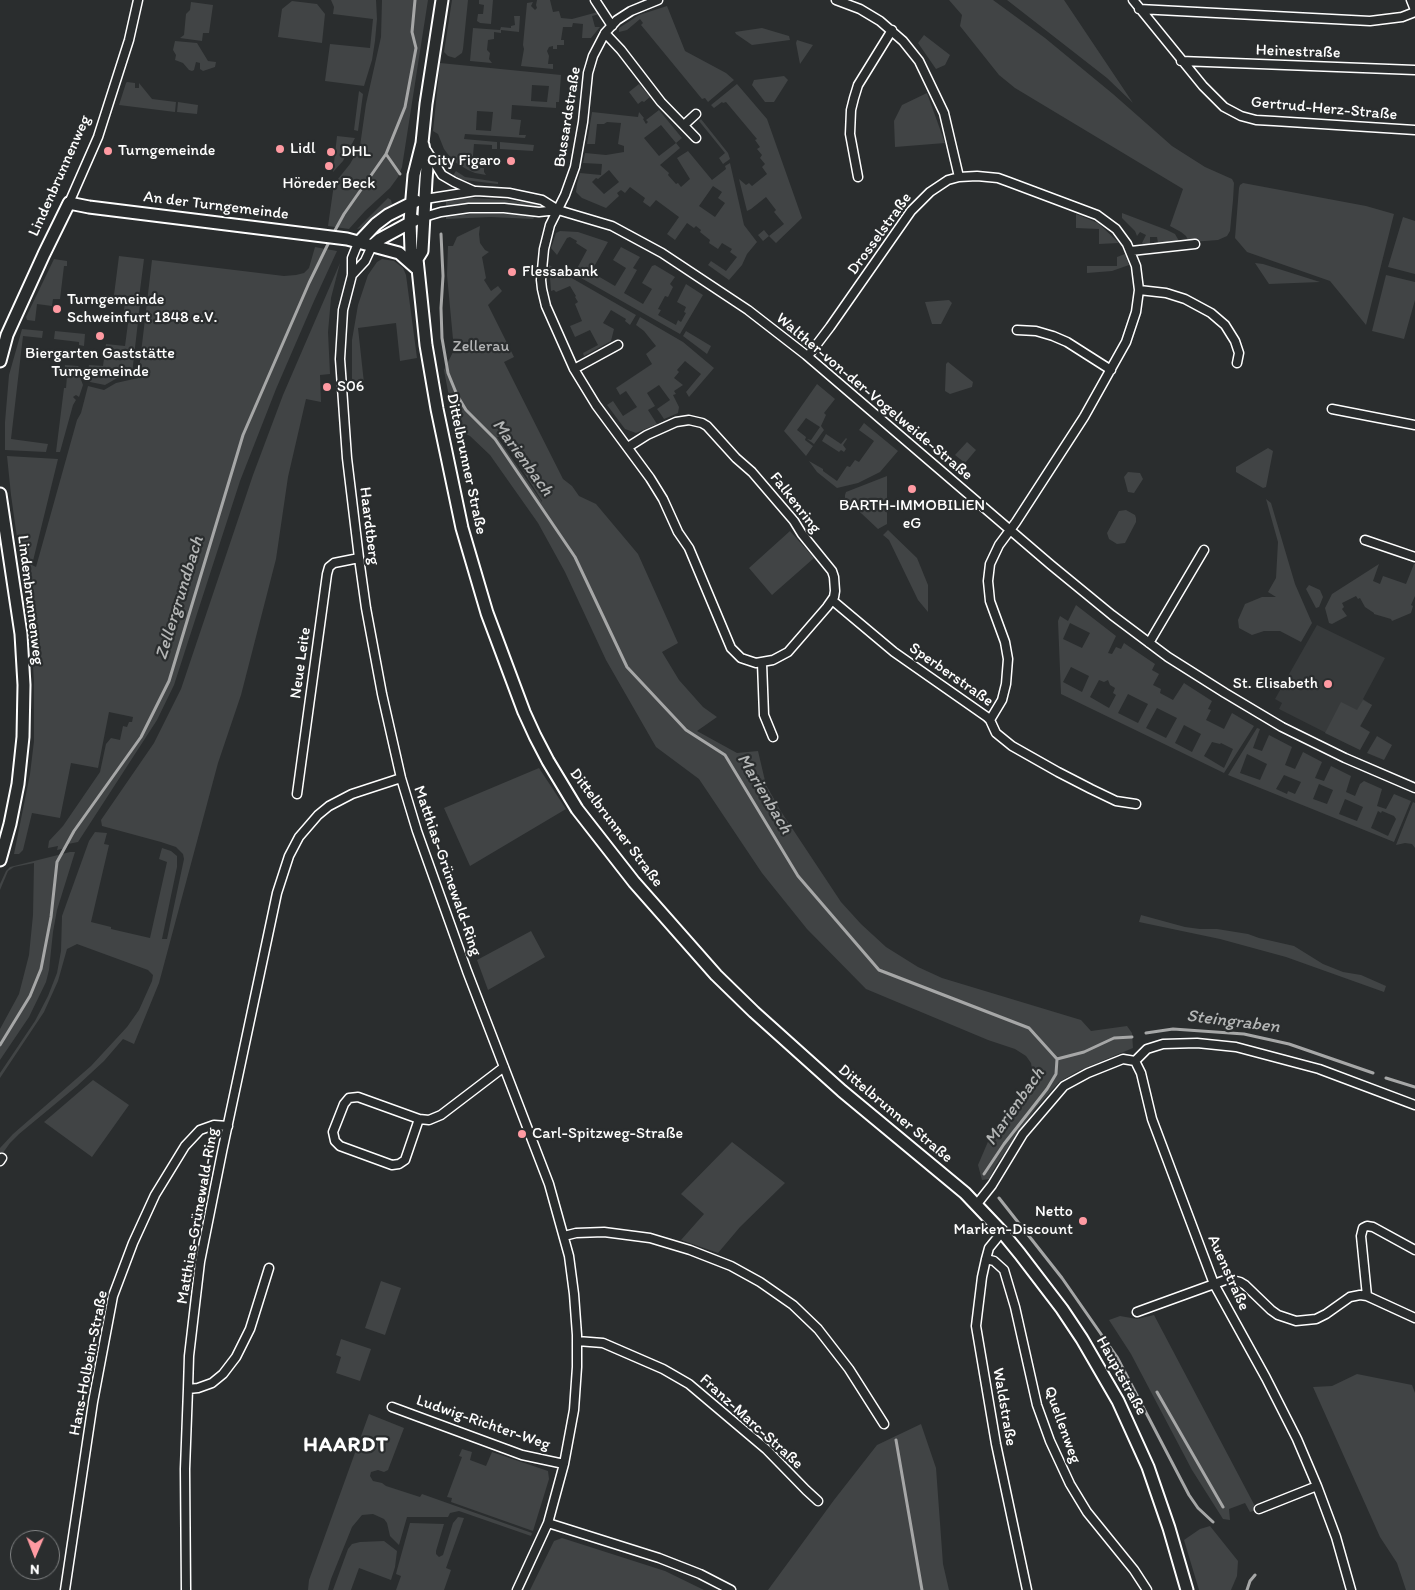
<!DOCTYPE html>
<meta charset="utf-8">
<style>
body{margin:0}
#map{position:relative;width:1415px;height:1590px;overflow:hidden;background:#2a2d2e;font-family:Itim,sans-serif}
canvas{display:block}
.north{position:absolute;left:10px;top:1530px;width:50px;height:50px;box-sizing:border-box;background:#2a2d2e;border:1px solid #7f8182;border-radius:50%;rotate:181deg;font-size:14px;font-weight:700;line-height:20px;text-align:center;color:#fff}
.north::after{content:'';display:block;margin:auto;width:18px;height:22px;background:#ff9aa2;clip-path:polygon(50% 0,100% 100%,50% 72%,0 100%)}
</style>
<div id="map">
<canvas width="1415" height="1590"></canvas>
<div class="north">N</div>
</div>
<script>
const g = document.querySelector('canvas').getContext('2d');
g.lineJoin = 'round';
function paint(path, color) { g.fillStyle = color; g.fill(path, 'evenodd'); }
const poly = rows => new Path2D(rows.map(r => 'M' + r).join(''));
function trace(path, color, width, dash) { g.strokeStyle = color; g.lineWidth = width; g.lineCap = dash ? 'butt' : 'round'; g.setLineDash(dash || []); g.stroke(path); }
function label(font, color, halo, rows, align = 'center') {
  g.font = font + ' Itim,sans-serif'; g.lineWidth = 4.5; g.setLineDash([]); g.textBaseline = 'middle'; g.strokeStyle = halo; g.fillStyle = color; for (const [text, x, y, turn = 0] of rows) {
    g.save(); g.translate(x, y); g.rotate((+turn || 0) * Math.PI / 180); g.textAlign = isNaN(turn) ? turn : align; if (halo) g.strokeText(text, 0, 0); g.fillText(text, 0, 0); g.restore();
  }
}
paint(poly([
 [1317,625,1385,658,1363,699,1372,705,1350,745,1279,709,1282,703,1275,699]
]), '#373a3b');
paint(poly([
 [331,0,376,0,377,19,375,41,372,60,364,86,325,81,330,44,370,48,373,19,333,14,334,7],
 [382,0,428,0,402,167,398,177,390,188,365,211,349,229,328,226,334,184,350,164,360,146,366,104,381,37],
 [452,0,468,0,463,49,462,53,455,58,448,56,444,52],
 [479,0,493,0,491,24,480,23,477,21,478,14,483,14,484,5,479,4],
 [537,0,550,0,553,12,559,11,561,18,572,19,598,12,600,14,592,16,595,27,600,27,591,38,582,38,583,24,573,23,572,27,563,27,561,40,564,40,564,45,557,45,557,49,553,49,553,46,549,47,547,51,549,56,548,64,553,64,553,69,521,66,524,49,523,45,527,3,533,2,531,6,535,10,537,8,536,5],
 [949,0,993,0,1045,38,1113,94,1172,146,1205,167,1232,179,1234,183,1233,200,1230,231,1227,236,1218,240,1191,242,1188,240,1186,236,1181,232,1170,226,1183,189,1015,88,999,75,960,26,962,15],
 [1007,0,1064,0,1133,103,1107,78],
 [292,1,317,4,325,14,322,43,278,37,282,9],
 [191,2,213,5,209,33,203,33,202,41,180,38,184,35,186,14,190,10],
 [667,6,685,51,726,73,734,80,708,102,705,98,702,99,646,31,641,25,643,23,640,19,627,30,619,32,619,28,639,15],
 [514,16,520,16,519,32,501,30,501,33,494,32,494,39,488,40,487,50,490,53,489,59,492,63,470,61,473,28,500,30,501,27,511,28,511,26,515,25],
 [762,28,789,36,790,40,752,45,736,34,735,32],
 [924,35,950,55,945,65,936,69,918,43],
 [797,40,813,45,800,64,796,43],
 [175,41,197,43,208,61,216,62,215,67,203,71,200,69,200,63,196,62,194,70,192,71,189,70,183,63,175,60,176,55,173,50],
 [440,63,561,75,559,102,556,102,556,108,512,105,511,119,521,120,519,135,526,135,525,138,465,134,464,139,497,142,497,149,492,149,492,145,474,144,472,167,484,168,484,172,486,175,475,173,468,170,453,161,444,149,438,134,433,131],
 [532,85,549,86,547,102,531,101],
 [477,111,493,112,491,131,476,130],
 [784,76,788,80,774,102,765,102,752,85,754,80],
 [127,82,135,83,135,88,139,88,139,83,152,99,176,102,175,112,119,105,126,83],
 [639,84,650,97,644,102,642,101,638,104,629,92],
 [737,84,767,119,802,218,776,243,769,236,763,241,758,235,764,230,769,236,784,224,774,212,776,210,766,197,751,209,747,211,739,179,746,185,749,183,752,186,767,174,762,167,765,164,760,158,762,155,757,149,760,147,755,140,757,139,726,102,723,103,722,102,714,108,711,105],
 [359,91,363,94,358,131,354,130],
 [927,93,945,143,895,147,894,121,902,105],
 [178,102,198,105,197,114,177,112],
 [659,110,682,138,676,143,680,148,660,165,669,173,668,175,676,184,678,183,681,187,690,179,677,158,688,151,712,180,726,169,725,166,730,163,744,225,757,242,747,254,742,265,729,280,708,265,711,261,726,271,737,257,730,252,732,249,722,243,718,249,709,243,710,240,700,232,701,230,696,226,694,228,687,223,675,240,667,234,679,217,656,200,650,207,643,202,645,198,630,187,625,193,621,190,617,193,619,196,606,208,582,198,576,192,577,184,580,173,601,175,602,164,583,163,585,153,606,155,624,152,624,146,618,144,621,123,607,122,604,124,597,124,595,144,587,144,592,112,638,117,639,112,644,118,643,119,646,124,648,122,646,120],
 [661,125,676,143,659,156,644,138],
 [609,170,619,182,604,194,592,182,596,178,598,179],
 [713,186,722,192,718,198,725,203,715,217,699,206],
 [701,119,728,153,730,159,723,164,719,158,725,153,699,121],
 [337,136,355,138,343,161,333,172],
 [500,142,534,145,533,151,500,149],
 [456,171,465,177,498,182,498,184,456,179,452,177],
 [1243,183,1366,206,1394,214,1366,325,1330,281,1247,252,1235,238,1239,188,1240,185],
 [388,198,391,200,392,204,361,228,357,229],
 [473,198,505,200,539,204,539,207,492,203,446,206,446,200],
 [1122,213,1167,230,1175,234,1179,241,1158,243,1157,237,1150,237,1150,244,1144,245,1142,243,1146,235,1140,232,1137,236,1135,231,1122,218],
 [471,214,507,214,535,217,533,219,491,217,446,219,446,217],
 [1076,214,1098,223,1119,243,1099,244,1099,229,1076,228],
 [1403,217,1415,221,1415,274,1388,267],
 [480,226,479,234,480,243,485,250,489,252,482,257,486,278,484,280,491,291,498,286,502,291,488,305,514,357,504,362,563,479,572,486,579,496,596,504,638,554,678,643,662,652,679,680,703,707,717,717,697,731,737,753,758,751,766,785,782,813,841,902,861,924,886,947,918,967,942,978,1081,1020,1091,1031,1127,1026,1132,1033,1133,1048,1078,1071,1059,1082,1035,1109,996,1165,989,1179,982,1180,978,1165,990,1137,1025,1094,1033,1075,1031,1063,1026,1056,1015,1049,988,1040,866,989,807,929,762,873,699,779,656,747,606,660,565,572,538,523,490,455,470,436,455,429,444,370,454,350,447,275,448,246,453,246,457,237],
 [501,436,542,501,542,502,497,437],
 [560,231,578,232,608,242,591,272,615,286,626,268,613,260,621,247,640,257,633,268,637,270,624,293,643,304,652,289,642,283,652,266,655,265,675,277,670,284,673,287,668,297,665,296,658,309,661,310,658,315,676,325,678,320,681,322,686,313,684,312,686,307,677,302,686,284,703,295,680,334,574,274,587,250,576,243,577,241,570,237,567,238,557,255,551,248,556,233],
 [315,247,337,251,314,301,276,389,240,481,174,685,157,720,78,842,68,844,66,848,57,850,58,846,48,848,49,841,63,826,100,772,106,744,111,738,120,740,123,726,127,727,129,722,132,722,133,717,109,712,98,768,71,763,60,818,32,813,23,850,19,854,14,854,30,774,34,741,34,681,31,637,11,495,7,456,58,459,32,565,36,567,77,420,81,413,88,386,104,390,116,383,138,378,152,260,284,276,296,275,304,273,309,268],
 [1125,254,1129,265,1112,271,1087,273,1087,266,1117,266,1117,257],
 [119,256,144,259,139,298,114,295],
 [54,259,67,261,67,266,64,266,60,299,53,299,52,306,37,304,35,321,27,320,26,317],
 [382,259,394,261,403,268,406,275,417,358,400,361,396,323,358,328,364,383,352,384,352,340,358,305,368,275,377,262],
 [340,263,331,298,328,332,330,374,320,375,321,402,306,399,288,477,276,559,241,695,218,763,159,983,134,1044,123,1039,104,1061,77,1086,19,1134,10,1143,0,1157,0,1148,13,1134,91,1066,127,1027,139,1010,152,981,153,975,148,970,77,944,67,949,58,981,44,1012,0,1078,0,1073,35,1021,48,996,57,973,61,951,62,916,89,841,95,832,107,833,104,844,109,845,91,922,111,927,111,929,150,938,167,862,159,859,162,848,171,851,177,856,177,867,162,939,167,939,184,859,183,854,176,847,161,842,102,826,101,820,154,743,181,689,253,475,283,395],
 [1255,263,1263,264,1320,282,1269,284],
 [549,265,636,315,630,325,625,321,626,319,611,310,603,323,614,329,611,341,584,356,583,353,598,345,590,330,575,337,570,326,582,321,575,304,578,302,575,297,576,296,570,286,556,292,554,290,551,291],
 [1386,275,1415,282,1415,300,1404,339,1372,331],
 [949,300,952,303,941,324,932,324,925,302],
 [125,303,140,304,132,374,119,377,105,385,90,382,87,378,89,365,103,366,106,344,125,346,128,323,105,320,106,316,123,318],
 [640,317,683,342,714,368,689,397,686,392,701,374,685,361,677,370,679,372,674,378,683,385,674,391,676,394,673,395,679,407,678,413,664,419,660,413,657,409,670,400,659,385,647,393,655,406,648,410,657,424,636,433,625,429,607,405,613,401,623,416,637,407,626,391,620,395,616,388,652,364,646,354,656,346,644,331,636,325],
 [22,329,43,331,42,338,23,336,11,439,48,444,46,452,5,450,5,422,9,375],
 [55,331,85,334,84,346,79,345,79,342,54,339],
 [686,331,711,346,707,354,683,336],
 [948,362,973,382,972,387,950,394,945,391,946,364],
 [65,365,78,366,82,370,80,377,83,385,79,397,76,395,73,397,76,400,73,405,60,452,56,452,64,388,66,388,67,376,64,376],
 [817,384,835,399,824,413,826,415,821,426,824,430,814,444,807,439,811,440,820,427,806,418,797,430,806,437,805,440,813,446,806,456,784,431],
 [864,423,898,451,880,472,858,483,837,488,817,472,809,461,823,469,823,471,837,481,847,466,850,467,855,460,859,462,874,441,859,430],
 [826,434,841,444,846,438,847,439,843,445,846,449,844,452,841,450,839,452,822,441],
 [967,442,976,450,965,463,955,455],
 [1268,448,1273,451,1266,487,1263,488,1236,472,1236,467],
 [1128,472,1140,473,1143,479,1134,493,1128,492,1124,477],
 [887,476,887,524,878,529,845,498,845,495,846,492],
 [1266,499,1271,503,1295,584,1312,623,1301,642,1280,631,1264,631,1252,635,1239,628,1238,620,1245,604,1262,597,1276,597,1268,592,1276,578,1278,542],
 [1126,510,1135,515,1136,518,1136,522,1125,543,1117,544,1109,539,1107,533,1119,511],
 [888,530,917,558,928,585,928,612,918,600,889,540,883,535],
 [790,531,814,558,772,595,749,568],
 [1379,564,1373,581,1380,584,1383,576,1406,584,1414,564,1415,564,1415,596,1411,605,1413,606,1411,613,1392,621,1391,619,1374,614,1374,613,1365,607,1360,598,1358,599,1356,596,1342,603,1344,607,1342,609,1347,616,1332,624,1329,623,1325,608,1332,594],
 [1309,585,1320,590,1323,597,1319,607,1316,608,1306,589],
 [1076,605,1116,636,1108,653,1112,654,1116,647,1121,649,1124,643,1155,664,1152,670,1159,674,1153,685,1161,689,1160,693,1173,700,1184,683,1212,701,1208,709,1211,710,1206,720,1224,729,1232,713,1254,726,1224,773,1061,694,1058,621,1060,616,1068,621],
 [1070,623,1090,633,1082,648,1063,639],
 [1071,667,1089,676,1082,692,1063,682],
 [1099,680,1104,682,1108,680,1110,685,1115,688,1113,693,1116,695,1109,708,1090,697],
 [1128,694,1148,704,1138,723,1118,713],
 [1157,708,1177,718,1166,738,1146,728],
 [1184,725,1201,734,1192,752,1175,743],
 [1212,742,1220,744,1221,743,1233,749,1224,768,1204,756],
 [1363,700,1372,705,1360,726,1370,732,1360,750,1325,733,1341,702,1357,710],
 [1257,728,1260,729,1253,748,1262,751,1269,735,1292,747,1285,765,1295,769,1303,752,1322,762,1315,778,1324,781,1331,766,1351,776,1346,792,1355,796,1360,784,1364,781,1382,789,1377,806,1386,809,1394,794,1411,801,1394,842,1228,775],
 [1247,754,1267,764,1260,780,1240,773],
 [1284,775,1301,782,1295,794,1288,791,1287,794,1276,789],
 [1319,784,1333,790,1327,804,1313,799],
 [1345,799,1363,807,1357,821,1339,814],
 [1378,811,1381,813,1382,811,1394,816,1396,819,1388,836,1371,828],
 [1377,736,1392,745,1384,760,1367,753],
 [539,768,566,809,470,866,444,808],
 [1413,802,1415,803,1415,848,1412,844,1405,843,1396,845],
 [70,852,75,852,57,910,53,932,49,970,46,982,29,1017,0,1060,0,1029,19,994,29,955,33,915,34,863,14,867,8,871,0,890,0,884,6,871,10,867],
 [1141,915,1185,927,1200,929,1217,929,1248,934,1259,938,1294,946,1323,964,1343,972,1361,975,1386,986,1384,992,1286,957,1220,939,1139,922],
 [531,931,545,957,488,990,477,960],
 [93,1080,129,1105,92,1157,44,1122],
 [732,1142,785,1183,740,1227,718,1253,681,1240,704,1214,681,1194],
 [381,1281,401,1288,385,1335,365,1328],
 [1154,1315,1257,1510,1250,1512,1245,1503,1229,1509,1230,1520,1223,1519,1192,1470,1131,1354,1109,1320,1120,1316,1137,1319],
 [341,1339,371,1349,360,1381,336,1373,341,1357,336,1355],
 [1357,1374,1412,1385,1415,1393,1415,1590,1406,1590,1397,1563,1380,1537,1313,1387,1332,1386],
 [369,1414,404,1428,388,1470,384,1472,378,1470,371,1472,370,1476,373,1481,382,1483,386,1486,420,1497,422,1494,532,1533,531,1536,459,1511,450,1513,448,1517,407,1517,399,1545,390,1536,387,1523,384,1519,373,1514,362,1515,352,1527,331,1579,328,1590,308,1590,309,1580],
 [921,1424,936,1468,943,1564,949,1590,768,1590,834,1500,877,1445],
 [462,1449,472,1452,470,1460,486,1466,492,1452,548,1471,549,1479,533,1531,451,1502,452,1498,447,1497,462,1457,459,1456],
 [458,1517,464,1518,446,1568,451,1570,444,1590,396,1590,401,1576,396,1574,397,1570,410,1523,444,1524,436,1551,436,1554,439,1557,443,1555,453,1523],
 [1210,1526,1238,1561,1237,1576,1231,1590,1199,1590,1184,1540,1200,1529],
 [562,1538,665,1571,704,1590,530,1590,554,1541],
 [384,1541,397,1551,395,1567,391,1580,359,1568,351,1590,333,1590,348,1549,352,1544,360,1542]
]), '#414445');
trace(poly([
 [400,174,386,154,405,107,416,48,412,32,415,0],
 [333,234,344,214,386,154],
 [441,234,443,276,441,308,442,338,448,373,457,395,466,410,495,439,575,557,627,667,686,730,725,755,798,876,879,970,1029,1028,1057,1059,1056,1074,1047,1089,1004,1144,984,1174],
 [1146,1033,1173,1029,1244,1034,1289,1044,1373,1073],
 [0,1045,30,996,41,969,51,917,57,862,74,831,141,737,169,681,243,435,309,283,330,240],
 [1057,1059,1084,1052,1114,1038,1132,1037],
 [1386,1078,1415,1087],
 [999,1198,1062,1278,1117,1357,1189,1495,1198,1508,1213,1522],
 [1157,1392,1223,1507],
 [896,1440,922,1590],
 [1247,1590,1250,1581,1255,1575]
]), '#a6a7a7', 3);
const street = poly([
 [595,0,612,26],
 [836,0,860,9,880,21,903,41,919,61,944,113,959,177],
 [1133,0,1203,86,1224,107,1241,116,1256,120,1274,121,1415,130],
 [1411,0,1415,10],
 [1139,9,1370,21,1402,17,1415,12],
 [605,33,621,50,661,102,696,138],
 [1181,61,1415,70],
 [684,125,696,114],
 [427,151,442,175,454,182,474,191],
 [858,177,850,134,851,110,854,98,858,85,892,30],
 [425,199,476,191,509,193,542,200,558,210,612,226,662,253,748,310,806,355,1051,565,1112,615,1168,657,1225,693,1282,727,1345,758,1415,788],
 [69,203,98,137,129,40,138,0],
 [424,217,441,212,469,208,504,208,539,212,558,210],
 [358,243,352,258,352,275,343,310,340,359,347,458,359,558,366,608,382,694,401,778,417,831,467,971,549,1184,569,1256,574,1294,577,1335,577,1367,574,1410,564,1464,548,1523,517,1590],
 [1131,251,1195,244],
 [352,275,365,261,372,246],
 [1139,290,1166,293,1185,299,1211,313,1225,325,1235,341,1239,353,1237,363],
 [1017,330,1036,331,1053,336,1067,342,1111,370],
 [808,356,830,327,911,211,930,192,948,180,959,177,977,176,998,178,1009,182,1097,215,1116,229,1127,244,1136,266,1139,290,1136,312,1126,342,1084,417,1016,522,999,545,990,564,988,581,990,601,1005,642,1008,659,1006,684,1002,700,990,720],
 [574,369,618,345],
 [1332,409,1415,425],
 [628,447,647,435,676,422,689,420,702,423,707,426,736,458,752,472,794,521,802,534,832,571,834,577,835,591,834,597,827,607,788,652,773,660,756,663,741,658,731,648,689,548,678,532,663,499,650,478,596,405,574,369,546,306,542,289,541,280,544,249,550,225,565,195,575,167,583,122,588,73,593,56,605,33,617,20,631,11,658,0],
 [1365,540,1415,557],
 [832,600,894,652,987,717,990,720,996,733,1012,746,1058,772,1091,789,1116,801,1136,804],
 [1149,643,1204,550],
 [762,663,764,715,773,737],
 [297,794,327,574,329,567,334,563,359,558],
 [1135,1061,1141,1073,1152,1119,1214,1284,1266,1378,1297,1439,1317,1486,1336,1537,1351,1590],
 [1135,1061,1147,1049,1163,1044,1197,1043,1236,1047,1319,1069,1415,1105],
 [419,1119,405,1160,399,1164,392,1165,340,1146,335,1141,333,1132,344,1104,349,1098,358,1097,419,1119,429,1120,441,1115,504,1067],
 [0,1161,2,1158],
 [977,1204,992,1185,1023,1134,1064,1086,1088,1073,1123,1059,1135,1061],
 [1002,1232,989,1248,986,1259,982,1277,976,1326,996,1444,1027,1590],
 [564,1236,576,1233,604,1232,650,1238,690,1250,731,1266,760,1282,793,1305,818,1329,849,1369,884,1424],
 [986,1259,994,1261,1004,1270,1015,1307,1037,1405,1050,1441,1070,1484,1087,1512,1134,1570,1147,1590],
 [1367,1296,1361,1236,1363,1228,1367,1226,1373,1227,1415,1250],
 [1137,1312,1228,1279,1240,1282,1245,1285,1271,1310,1278,1315,1296,1321,1316,1319,1326,1314,1350,1297,1360,1295,1367,1296,1415,1318],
 [577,1341,603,1343,663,1369,689,1384,766,1449,806,1490,818,1501],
 [188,1389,198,1388,212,1383,223,1374,236,1357,250,1329,269,1268],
 [392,1407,522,1455,564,1464],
 [1259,1509,1317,1486],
 [548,1523,659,1558,700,1574,731,1590],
 [65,1590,93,1402,113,1296,133,1243,155,1195,185,1146,200,1130,214,1125,228,1126],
 [186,1590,185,1469,188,1389,189,1356,200,1262,222,1152,277,893,289,856,299,837,318,815,329,806,352,794,401,778]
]);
const secondary = poly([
 [442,0,426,104,422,143,414,175,410,221,411,251,417,259,426,345,437,409,462,528,487,613,524,712,535,736,548,761,577,809,634,882,716,975,754,1012,842,1091,965,1193,1002,1232,1020,1254,1062,1309,1082,1339,1118,1401,1148,1467,1169,1528,1187,1590],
 [358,243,376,224,388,215,416,201],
 [372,246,380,239,415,220],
 [417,259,422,251,426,180,427,167,423,145],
 [0,361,7,335,44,254,69,203,89,207,347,239,399,253,416,268],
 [0,494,21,634,24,685,23,737,18,784,10,824,0,860]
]);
trace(street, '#fff', 11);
trace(secondary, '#fff', 15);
trace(street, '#2a2d2e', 8);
trace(secondary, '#2a2d2e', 11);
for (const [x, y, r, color] of [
 [280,149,5,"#ff9aa2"],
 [108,151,5,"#ff9aa2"],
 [331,152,5,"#ff9aa2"],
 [511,161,5,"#ff9aa2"],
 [329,166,5,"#ff9aa2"],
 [512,272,5,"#ff9aa2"],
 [57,309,5,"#ff9aa2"],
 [100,336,5,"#ff9aa2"],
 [327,387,5,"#ff9aa2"],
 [912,489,5,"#ff9aa2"],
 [1328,684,5,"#ff9aa2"],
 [522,1134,5,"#ff9aa2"],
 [1083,1221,5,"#ff9aa2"]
]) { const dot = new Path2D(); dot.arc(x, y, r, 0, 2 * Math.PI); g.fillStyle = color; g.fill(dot); trace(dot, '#2a2d2e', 2); }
label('16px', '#fff', '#2a2d2e', [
 ["Heinestraße",1298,52,2],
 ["Gertrud-Herz-Straße",1324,109,5],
 ["Bussardstraße",568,117,-81],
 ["Lindenbrunnenweg",60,176,-66],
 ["An der Turngemeinde",216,206,7],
 ["Drosselstraße",880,234,-54],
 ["Walther-von-der-Vogelweide-Straße",874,397,40],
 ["Dittelbrunner Straße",466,464,78],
 ["Falkenring",795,503,52],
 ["Haardtberg",369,526,83],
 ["Lindenbrunnenweg",30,600,83],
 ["Neue Leite",301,663,-82],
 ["Sperberstraße",951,675,35],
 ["Dittelbrunner Straße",616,828,53],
 ["Matthias-Grünewald-Ring",447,871,71],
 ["Dittelbrunner Straße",895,1114,40],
 ["Matthias-Grünewald-Ring",198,1216,-80],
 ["Auenstraße",1228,1273,66],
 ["Hans-Holbein-Straße",89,1363,-79],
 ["Hauptstraße",1121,1376,61],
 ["Waldstraße",1004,1407,80],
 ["Franz-Marc-Straße",751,1422,42],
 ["Ludwig-Richter-Weg",483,1423,19],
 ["Quellenweg",1062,1425,70]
]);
label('16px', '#fff', '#2a2d2e', [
 ["Lidl",290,149],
 ["Turngemeinde",118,151],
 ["DHL",341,152],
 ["City Figaro",501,161,"right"],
 ["Höreder Beck",329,184,"center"],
 ["Flessabank",522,272],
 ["Turngemeinde",67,300],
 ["Schweinfurt 1848 e.V.",67,318],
 ["Biergarten Gaststätte",100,354,"center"],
 ["Turngemeinde",100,372,"center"],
 ["S06",337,387],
 ["BARTH-IMMOBILIEN",912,506,"center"],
 ["eG",912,524,"center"],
 ["St. Elisabeth",1318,684,"right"],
 ["Carl-Spitzweg-Straße",532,1134],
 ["Netto",1073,1212,"right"],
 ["Marken-Discount",1073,1230,"right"]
], 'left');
label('16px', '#b3b4b5', '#2a2d2e', [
 ["Zellerau",481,347]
]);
label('italic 18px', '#b4b6b6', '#2a2d2e', [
 ["Marienbach",522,458,54],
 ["Zellergrundbach",180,598,-73],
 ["Marienbach",764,794,59],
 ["Steingraben",1233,1022,7],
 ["Marienbach",1015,1107,-55]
]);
g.letterSpacing = '1px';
label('bold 21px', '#fff', '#2a2d2e', [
 ["HAARDT",346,1446]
]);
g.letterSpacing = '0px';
</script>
